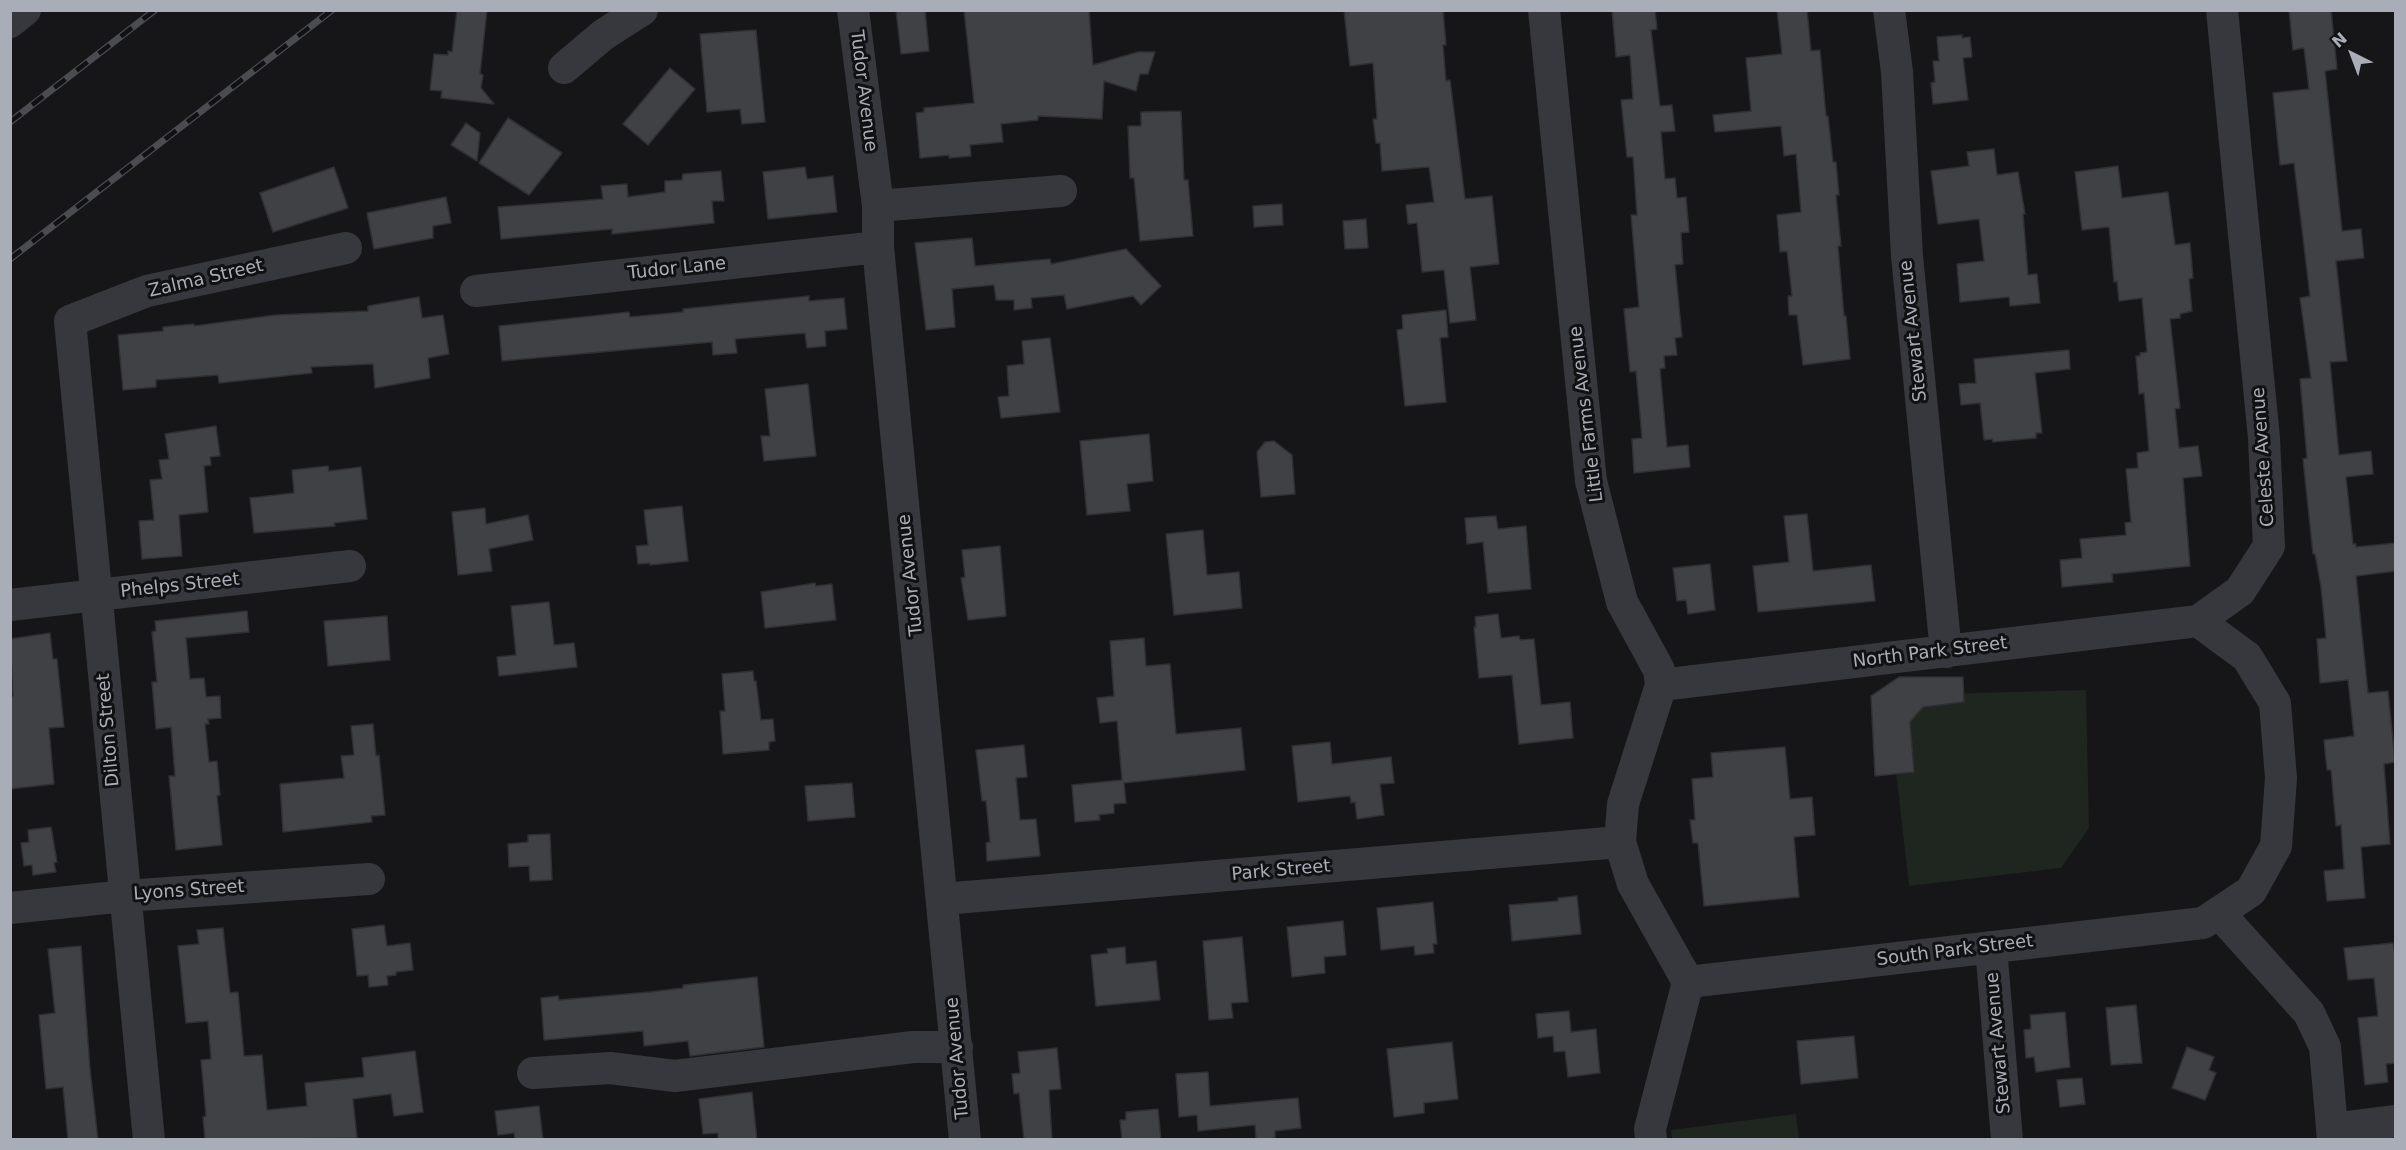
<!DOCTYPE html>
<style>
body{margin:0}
#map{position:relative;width:2406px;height:1150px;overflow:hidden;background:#161618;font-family:"DejaVu Sans",sans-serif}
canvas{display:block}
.frame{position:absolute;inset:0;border:12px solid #a8adb8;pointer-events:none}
.north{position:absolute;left:2322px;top:24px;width:60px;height:60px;-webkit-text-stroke:4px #111113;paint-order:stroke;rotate:318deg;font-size:16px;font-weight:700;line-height:24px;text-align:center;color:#a8adb8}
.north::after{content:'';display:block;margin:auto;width:21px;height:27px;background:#a8adb8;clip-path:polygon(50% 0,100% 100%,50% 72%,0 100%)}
</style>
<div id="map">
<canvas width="2406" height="1150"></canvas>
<div class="frame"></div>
<div class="north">N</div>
</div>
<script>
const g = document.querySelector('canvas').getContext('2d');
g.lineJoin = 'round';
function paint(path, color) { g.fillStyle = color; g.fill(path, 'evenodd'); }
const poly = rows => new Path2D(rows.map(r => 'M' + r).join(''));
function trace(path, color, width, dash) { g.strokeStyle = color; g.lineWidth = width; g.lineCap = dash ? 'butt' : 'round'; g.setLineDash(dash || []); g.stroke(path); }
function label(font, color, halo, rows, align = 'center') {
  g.font = font + ' "DejaVu Sans",sans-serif'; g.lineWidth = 6; g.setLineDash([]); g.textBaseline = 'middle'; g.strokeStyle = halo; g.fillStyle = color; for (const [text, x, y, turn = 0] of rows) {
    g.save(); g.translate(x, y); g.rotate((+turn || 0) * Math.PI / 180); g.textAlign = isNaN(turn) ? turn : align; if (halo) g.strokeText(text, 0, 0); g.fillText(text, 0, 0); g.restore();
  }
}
paint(poly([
 [2086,690,2089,828,2061,868,1909,886,1889,710,1906,695],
 [1796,1114,1799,1139,1672,1139,1671,1130]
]), '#1e261f');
const building = poly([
 [457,10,487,10,480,74,483,75,481,88,494,104,441,98,442,91,430,90,434,54,448,55,448,51,452,52,457,10],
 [896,10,925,10,929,51,901,54,896,10],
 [964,10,1089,10,1093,65,1138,52,1155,52,1148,74,1140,74,1136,91,1104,81,1102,119,1038,116,1038,120,1001,124,1003,142,970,145,971,156,949,158,949,155,920,158,916,113,924,112,924,108,974,103,964,10],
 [1344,10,1443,10,1446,45,1443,45,1446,81,1450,80,1465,199,1492,196,1499,264,1470,267,1476,320,1450,323,1444,270,1422,272,1417,223,1408,224,1406,205,1434,202,1429,167,1382,171,1380,143,1376,143,1373,119,1377,119,1373,63,1350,66,1344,10],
 [1612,10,1655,10,1657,29,1651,30,1660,106,1672,105,1675,131,1661,132,1665,179,1675,178,1677,198,1686,197,1689,232,1681,233,1683,264,1675,265,1682,337,1675,338,1677,355,1664,356,1665,368,1660,369,1667,447,1688,445,1690,467,1634,473,1632,439,1642,438,1636,371,1630,372,1624,309,1639,307,1631,215,1637,215,1633,157,1627,157,1621,100,1633,99,1630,55,1616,57,1612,10],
 [1777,10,1807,10,1811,51,1820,50,1826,116,1828,116,1833,162,1836,162,1839,195,1836,195,1841,246,1838,246,1844,316,1846,316,1850,359,1803,365,1797,315,1789,315,1788,296,1792,296,1787,251,1780,252,1777,215,1801,212,1796,154,1784,156,1781,126,1715,132,1713,115,1751,111,1746,58,1782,54,1777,10],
 [2289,10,2331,10,2337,69,2325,71,2342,231,2361,229,2364,258,2336,261,2347,361,2330,362,2339,455,2371,451,2373,474,2346,477,2353,544,2356,544,2356,547,2396,543,2396,571,2356,576,2368,693,2388,691,2395,762,2384,764,2390,844,2361,847,2365,898,2327,901,2324,871,2344,869,2341,825,2336,826,2331,770,2327,770,2324,740,2354,736,2348,680,2320,683,2317,639,2326,638,2321,587,2315,554,2313,554,2303,459,2307,458,2300,379,2311,378,2300,298,2310,296,2294,163,2280,165,2273,93,2309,89,2304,48,2293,50,2289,10],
 [756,30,765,122,742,124,740,109,707,112,700,34,756,30],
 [1962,35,1962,38,1970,37,1972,57,1963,58,1968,100,1933,104,1931,83,1935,82,1933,61,1939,61,1937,37,1962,35],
 [670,68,695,89,648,145,623,124,670,68],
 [1181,111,1184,180,1188,180,1193,236,1140,241,1134,178,1130,178,1128,126,1141,126,1141,112,1181,111],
 [508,118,562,153,529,195,479,163,508,118],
 [466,123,480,133,477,161,451,145,466,123],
 [1994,149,1997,175,2018,172,2025,214,2023,214,2028,275,2037,274,2040,303,2010,306,2009,297,1960,302,1957,264,1984,261,1979,219,1938,224,1931,171,1969,166,1967,152,1994,149],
 [2118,166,2122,198,2168,192,2175,245,2190,243,2193,278,2189,279,2192,311,2180,314,2180,318,2170,319,2180,408,2175,409,2179,448,2198,446,2202,476,2183,478,2190,566,2112,574,2113,582,2062,587,2060,560,2082,558,2080,539,2126,535,2125,523,2131,522,2126,469,2138,468,2137,453,2149,451,2144,393,2139,394,2136,356,2140,356,2140,353,2147,352,2142,298,2119,301,2117,281,2114,282,2109,227,2082,230,2075,172,2118,166],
 [334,167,348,208,273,232,260,193,334,167],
 [805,167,807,179,833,176,837,212,768,219,763,172,805,167],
 [721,171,724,201,712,201,714,223,612,234,612,229,501,239,498,207,603,199,601,186,627,184,628,197,665,192,665,181,682,180,683,174,721,171],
 [446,197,451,223,433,226,433,238,374,249,367,213,446,197],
 [1282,204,1283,225,1254,227,1253,206,1282,204],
 [1366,219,1368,248,1345,249,1343,221,1366,219],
 [972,238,975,266,1050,259,1051,264,1126,249,1161,286,1141,305,1133,296,1067,309,1064,295,1031,298,1032,308,1014,310,1014,300,996,300,994,285,952,289,955,327,926,330,915,243,972,238],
 [809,296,809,301,844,298,847,329,825,331,826,346,807,348,805,333,735,339,737,353,713,355,712,342,502,361,499,326,629,312,630,317,683,312,683,309,809,296],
 [419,297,422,318,443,315,449,354,428,358,430,378,375,388,373,364,311,367,312,373,219,383,218,375,156,380,156,387,123,390,118,335,163,331,163,327,194,324,194,326,276,315,368,311,368,306,419,297],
 [1446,310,1448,337,1440,338,1446,402,1405,406,1397,330,1403,329,1402,315,1446,310],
 [1050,338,1060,412,1001,418,998,397,1009,396,1007,366,1024,364,1022,341,1050,338],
 [2069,350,2070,369,2035,373,2042,433,2036,433,2036,438,1993,442,1992,439,1984,440,1980,403,1961,405,1959,384,1976,383,1974,359,2069,350],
 [808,384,816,456,764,461,761,436,770,436,765,389,808,384],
 [216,426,220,456,210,457,211,465,204,466,208,512,179,515,182,556,142,559,139,521,154,520,150,480,162,479,159,460,169,459,165,434,216,426],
 [1149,434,1153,481,1127,484,1130,511,1087,515,1080,441,1149,434],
 [1274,441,1292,455,1295,494,1261,497,1257,452,1265,442,1274,441],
 [328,466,329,471,361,467,367,519,334,523,335,526,254,533,250,498,294,493,292,470,328,466],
 [682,506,688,561,650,565,650,563,638,564,636,546,648,545,644,510,682,506],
 [485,508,486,524,528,515,533,540,489,549,492,571,458,575,452,512,485,508],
 [1807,514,1813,571,1871,565,1875,601,1758,612,1753,566,1789,562,1784,516,1807,514],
 [1496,516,1498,529,1526,526,1531,589,1488,593,1483,542,1467,544,1465,518,1496,516],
 [1203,530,1207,575,1239,572,1242,608,1174,615,1166,534,1203,530],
 [1000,546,1006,616,968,620,961,578,965,577,962,550,1000,546],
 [1710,564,1715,610,1688,614,1686,600,1677,601,1673,568,1710,564],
 [815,583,816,586,832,584,836,620,765,628,761,592,815,583],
 [549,602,554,645,574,643,577,667,499,676,497,657,516,655,511,606,549,602],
 [247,611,249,632,186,638,190,679,204,678,206,697,220,696,221,718,208,719,209,724,205,724,209,762,217,761,220,795,217,796,222,845,176,850,169,776,175,776,171,727,156,729,152,682,157,682,152,632,156,631,155,621,247,611],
 [1498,614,1501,638,1519,636,1520,640,1534,639,1541,705,1570,702,1573,738,1519,744,1512,675,1479,678,1474,627,1476,627,1475,617,1498,614],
 [387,616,390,660,328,666,324,621,387,616],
 [50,633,53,659,57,659,64,727,49,728,54,784,10,789,10,696,13,696,10,639,50,633],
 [1144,638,1146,666,1170,664,1176,734,1241,728,1245,770,1124,783,1126,803,1114,804,1114,813,1099,815,1100,820,1075,822,1072,785,1122,780,1117,721,1100,723,1097,698,1114,696,1110,641,1144,638],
 [753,671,754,681,756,681,761,720,773,719,775,741,769,742,769,750,723,754,720,711,725,711,722,674,753,671],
 [1899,677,1963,677,1964,702,1923,707,1910,722,1914,772,1875,776,1871,696,1899,677],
 [373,724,376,756,379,755,385,815,371,816,372,822,283,832,280,784,344,778,341,756,354,755,351,726,373,724],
 [1330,742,1332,764,1391,757,1394,783,1380,784,1384,815,1357,819,1355,802,1351,803,1350,796,1298,802,1292,746,1330,742],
 [1024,745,1027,777,1016,778,1020,820,1036,819,1040,856,987,861,986,843,990,842,986,801,982,801,976,750,1024,745],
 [1785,747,1790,799,1812,797,1815,835,1794,837,1799,897,1704,906,1698,843,1693,843,1690,820,1695,820,1692,779,1713,777,1711,753,1785,747],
 [852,783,855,817,808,821,805,786,852,783],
 [51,827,57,862,54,863,56,872,33,875,32,865,24,866,21,843,29,842,28,830,51,827],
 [550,834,552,880,530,881,529,866,509,867,508,844,528,842,528,835,550,834],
 [1577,896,1581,934,1512,941,1509,905,1558,901,1558,898,1577,896],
 [1433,902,1437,944,1433,944,1434,953,1415,955,1414,946,1381,950,1377,908,1433,902],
 [1343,921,1346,955,1324,957,1325,973,1292,977,1287,927,1343,921],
 [384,925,387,946,410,943,413,970,396,972,396,975,387,976,388,985,369,987,368,975,357,976,352,929,384,925],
 [223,928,230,993,238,992,244,1056,262,1055,267,1110,307,1106,305,1083,364,1077,362,1058,415,1051,423,1112,394,1116,391,1094,353,1099,357,1138,205,1140,203,1117,206,1116,201,1060,211,1059,208,1021,186,1023,178,946,199,944,197,930,223,928],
 [1242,937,1248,1002,1231,1003,1233,1018,1209,1020,1203,941,1242,937],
 [2393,943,2396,962,2396,1063,2386,1064,2388,1082,2365,1085,2358,1018,2378,1016,2374,978,2348,980,2344,948,2393,943],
 [81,946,90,1069,98,1140,68,1140,63,1087,46,1089,39,1015,55,1013,48,949,81,946],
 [1125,947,1126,964,1156,961,1160,1000,1096,1006,1091,955,1108,953,1107,949,1125,947],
 [757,977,764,1047,690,1056,688,1041,644,1046,643,1031,544,1040,541,998,558,996,559,1000,650,992,683,988,683,985,757,977],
 [2136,1005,2142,1063,2111,1065,2106,1008,2136,1005],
 [1569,1011,1571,1032,1596,1029,1600,1073,1568,1077,1565,1051,1554,1052,1553,1036,1538,1038,1536,1014,1569,1011],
 [2065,1012,2070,1067,2036,1072,2034,1057,2026,1058,2024,1030,2031,1029,2030,1015,2065,1012],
 [1854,1036,1858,1078,1801,1084,1797,1041,1854,1036],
 [1452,1042,1458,1099,1424,1103,1424,1113,1394,1117,1387,1049,1452,1042],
 [2187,1047,2214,1057,2209,1070,2216,1073,2205,1100,2172,1088,2187,1047],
 [1057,1048,1061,1089,1049,1090,1052,1140,1024,1140,1019,1093,1014,1094,1012,1074,1020,1073,1018,1052,1057,1048],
 [1208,1072,1210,1106,1298,1098,1301,1128,1275,1131,1275,1138,1265,1140,1256,1140,1255,1125,1198,1131,1197,1115,1179,1117,1176,1074,1208,1072],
 [2082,1078,2085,1104,2060,1107,2057,1080,2082,1078],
 [752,1092,757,1140,718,1140,718,1133,703,1134,699,1099,752,1092],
 [539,1106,543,1140,515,1140,514,1133,498,1135,495,1111,539,1106],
 [1158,1109,1161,1140,1122,1140,1120,1120,1126,1120,1126,1112,1158,1109]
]);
paint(building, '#404145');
trace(building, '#303034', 1.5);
trace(poly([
 [853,10,878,206,878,247,965,1140],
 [1544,10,1591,481,1622,602,1659,670,1661,685,1623,804,1620,842,1633,884,1688,982,1650,1129,1651,1140],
 [1889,10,1897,72,1907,256,1946,652],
 [10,22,25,10],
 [564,68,603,35,642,10],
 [878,206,1061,191],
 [476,291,878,247],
 [10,605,350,566],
 [1661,685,2198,621,2240,591,2269,546,2264,438,2222,10],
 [943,899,1620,842],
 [10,908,125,896,369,879],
 [2219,913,2309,1013,2325,1047,2333,1140],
 [1991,947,2007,1140],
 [1688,982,2203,923,2251,891,2276,846,2281,778,2275,703,2247,657,2198,621],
 [533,1073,610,1068,675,1076,913,1047,957,1047],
 [2332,1129,2396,1121],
 [149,1140,70,321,147,291,346,248]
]), '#37383d', 32);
const rail = poly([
 [10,122,155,10],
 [10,259,332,10]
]);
trace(rail, '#4a4c52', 7);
trace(rail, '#111113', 4.5, [14]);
label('18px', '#a8adb8', '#111113', [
 ["Tudor Avenue",863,91,83],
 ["Tudor Lane",677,269,-6],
 ["Zalma Street",206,279,-13],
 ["Stewart Avenue",1914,331,-96],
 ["Little Farms Avenue",1587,414,-97],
 ["Celeste Avenue",2264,457,-94],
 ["Tudor Avenue",911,575,-96],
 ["Phelps Street",180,586,-6],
 ["North Park Street",1930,653,-7],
 ["Dilton Street",109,730,-95],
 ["Park Street",1281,871,-5],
 ["Lyons Street",189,891,-4],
 ["South Park Street",1955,951,-7],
 ["Stewart Avenue",1999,1043,-95],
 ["Tudor Avenue",958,1058,-95]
]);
</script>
